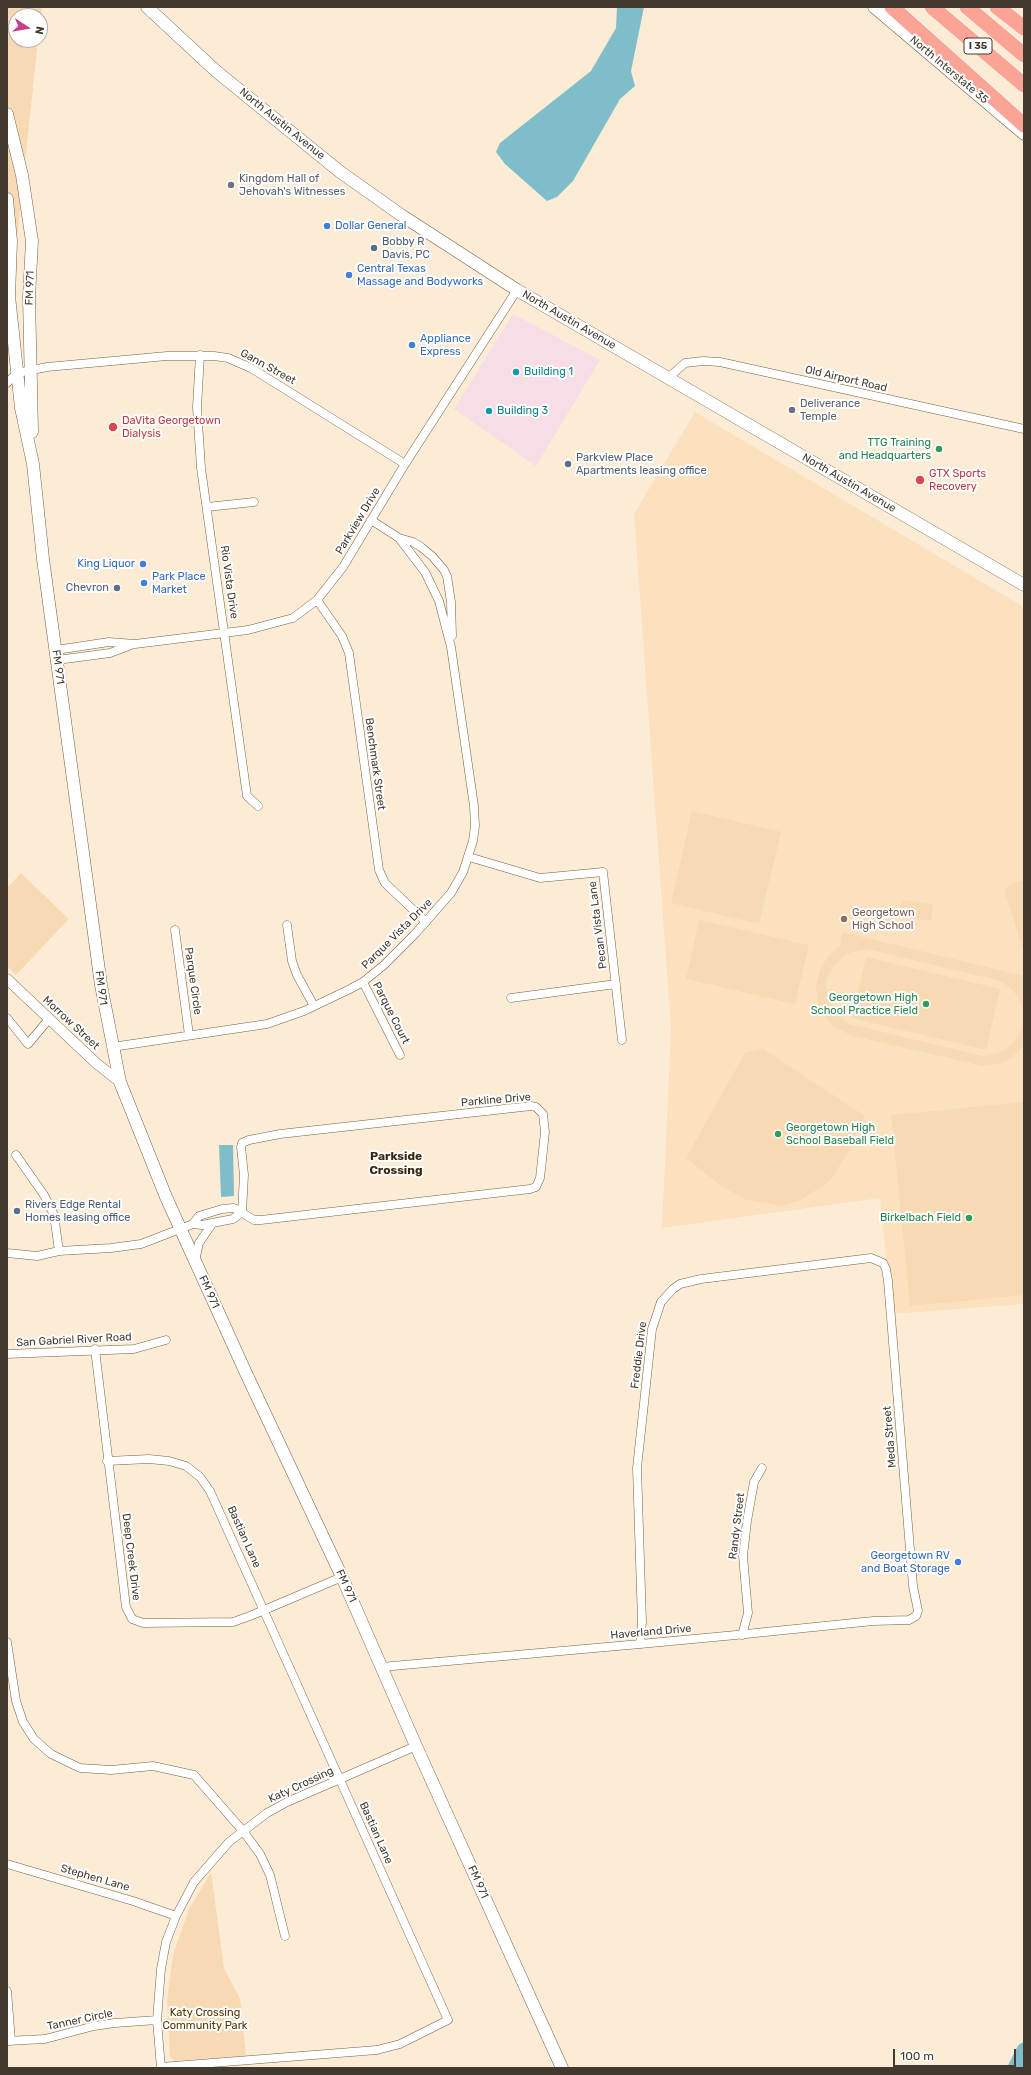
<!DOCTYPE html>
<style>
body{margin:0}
#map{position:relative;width:1031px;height:2075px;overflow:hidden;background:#fdecd5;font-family:Rubik,sans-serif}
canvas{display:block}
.frame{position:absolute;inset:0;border:8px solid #433a2f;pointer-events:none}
.north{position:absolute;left:8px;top:8px;width:40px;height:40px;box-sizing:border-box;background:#fff;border:1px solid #b4b0ac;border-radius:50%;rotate:102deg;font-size:11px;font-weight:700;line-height:16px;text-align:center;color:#433a2f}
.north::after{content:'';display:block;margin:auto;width:14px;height:18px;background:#c24088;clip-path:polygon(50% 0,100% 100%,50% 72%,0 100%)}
.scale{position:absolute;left:893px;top:2049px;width:123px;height:18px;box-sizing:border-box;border:2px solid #433a2f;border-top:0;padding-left:5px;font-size:12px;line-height:14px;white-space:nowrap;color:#433a2f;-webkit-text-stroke:3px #fff;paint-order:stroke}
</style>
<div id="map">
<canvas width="1031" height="2075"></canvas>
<div class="frame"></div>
<div class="north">N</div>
<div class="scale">100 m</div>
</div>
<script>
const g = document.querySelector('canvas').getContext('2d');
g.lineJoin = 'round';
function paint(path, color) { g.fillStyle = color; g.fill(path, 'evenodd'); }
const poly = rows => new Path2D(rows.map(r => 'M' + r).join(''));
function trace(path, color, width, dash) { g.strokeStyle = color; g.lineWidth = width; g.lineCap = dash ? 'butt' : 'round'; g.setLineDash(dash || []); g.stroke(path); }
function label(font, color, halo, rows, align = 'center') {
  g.font = font + ' Rubik,sans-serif'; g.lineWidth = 4; g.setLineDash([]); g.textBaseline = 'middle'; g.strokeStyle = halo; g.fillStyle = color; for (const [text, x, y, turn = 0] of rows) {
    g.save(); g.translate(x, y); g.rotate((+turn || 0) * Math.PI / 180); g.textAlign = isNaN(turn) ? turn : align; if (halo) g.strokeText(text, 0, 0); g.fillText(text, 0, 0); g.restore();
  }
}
paint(poly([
 [513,314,600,360,536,466,454,409]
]), '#f6dde6');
paint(poly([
 [695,412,1024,607,1024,1304,892,1314,880,1198,662,1228,671,1029,634,514]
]), '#fbe1be');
paint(poly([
 [7,7,42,7,40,23,40,16,16,16,16,40,38,40,7,333],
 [692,811,781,832,759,924,671,903],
 [21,873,69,919,16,975,7,966,7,888],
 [1024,880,1024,953,1005,892,1009,885],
 [902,900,933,904,931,921,900,917],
 [699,920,809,945,795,1004,686,979],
 [842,932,1024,976,1024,1046,1010,1059,1002,1063,983,1066,853,1036,836,1028,829,1022,819,1005,816,986,821,967,832,952,840,946],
 [867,949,1001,981,1013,990,1021,1003,1024,1018,1020,1033,1011,1045,1005,1050,998,1053,983,1056,849,1024,836,1015,829,1002,826,987,827,979,834,965,845,955,852,952],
 [866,957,1000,989,986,1050,852,1018],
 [763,1049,865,1116,848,1152,830,1181,799,1201,781,1206,744,1199,720,1185,686,1158,745,1053],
 [1024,1102,1024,1295,910,1306,891,1115],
 [211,1872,224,1968,240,1999,246,2056,175,2061,170,2057,167,2001,173,1955,189,1909]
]), '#f7dab3');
paint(poly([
 [617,7,644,7,631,71,635,86,620,99,573,181,557,197,547,201,505,164,496,152,500,143,591,71,616,28],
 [219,1145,233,1145,234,1196,221,1197]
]), '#7fbdc8');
trace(poly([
 [1015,2068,1024,2050]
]), '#7fbdc8', 15);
const minor = poly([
 [200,355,197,407,201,468,247,796,258,806],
 [668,378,685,363,703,361,720,362,1024,429],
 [7,383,17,373,47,367,167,356,214,356,228,358,251,368,405,464],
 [207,507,254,502],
 [399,538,413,542,421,547,432,556,444,570,447,576,451,602,452,636],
 [317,600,342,636,349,653,379,870,385,883,426,922],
 [56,650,109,642,135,644,248,630,293,618,317,600,343,567,405,464,517,290],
 [57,660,110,653,131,645],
 [469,857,540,878,603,872,622,1040],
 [287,925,292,961,297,975,314,1006],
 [175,930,189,1035],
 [363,982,400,1055],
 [511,998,616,984],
 [7,1018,28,1044,49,1019],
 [112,1047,267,1024,304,1011,348,990,363,982,384,965,414,935,451,893,463,872,473,841,475,826,474,806,451,647,439,601,425,572,399,538,371,520],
 [16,1155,44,1195,54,1215,59,1251],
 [193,1224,199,1216,222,1209,234,1208,254,1220,261,1220,530,1189,536,1187,540,1178,545,1132,543,1114,536,1107,531,1106,280,1134,249,1140,242,1143,241,1147,244,1175,242,1212],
 [7,1253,37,1256,59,1251,111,1248,141,1244,193,1224,202,1225,233,1219,242,1212],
 [195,1261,199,1243,212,1224],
 [95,1349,126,1607,132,1619,143,1623,233,1622,250,1616,342,1577],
 [7,1354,134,1349,166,1340],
 [107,1461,149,1459,169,1461,186,1466,200,1477,210,1491,448,2020,400,2044,377,2050,161,2067],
 [742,1635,748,1613,743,1556,747,1521,754,1482,762,1468],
 [7,1642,16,1701,23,1722,34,1739,51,1754,80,1768,111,1770,153,1766,194,1775,243,1831,260,1854,270,1875,285,1936],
 [381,1667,640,1644,736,1635,873,1621,909,1620,916,1616,918,1611,913,1586,888,1281,886,1269,883,1263,871,1258,701,1279,680,1284,673,1289,661,1302,652,1329,637,1468,642,1622,640,1644],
 [7,1864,133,1901,176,1916],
 [7,1991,11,2041],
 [7,2041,45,2039,94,2026,115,2023,157,2020],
 [161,2068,157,2020,161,1969,166,1942,176,1916,194,1882,229,1842,267,1813,287,1802,416,1746]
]);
const tertiary = poly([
 [7,979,96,1063,120,1082]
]);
const secondary = poly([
 [147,7,216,71,339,171,401,215,517,290,1024,585],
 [874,7,1024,134],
 [7,114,22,175,32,241,29,297,32,432],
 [7,199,11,241,9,296,21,408,33,464,43,559,101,985,120,1082,166,1197,245,1371,342,1577,416,1746,562,2068]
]);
const motorway = poly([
 [892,7,1024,125],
 [932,7,1024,85],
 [967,7,1024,55],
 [997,7,1024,28]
]);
trace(minor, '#736047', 9);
trace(tertiary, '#736047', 11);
trace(secondary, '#736047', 13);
trace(motorway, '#fff', 16);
trace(minor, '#fff', 8);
trace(tertiary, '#fff', 10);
trace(secondary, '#fff', 12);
trace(motorway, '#fba495', 15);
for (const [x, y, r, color] of [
 [231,185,4,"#6b7280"],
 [327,226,4,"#3f7fe0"],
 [374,248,4,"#5c6f8a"],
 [349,275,4,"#3f7fe0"],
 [412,345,4,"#3f7fe0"],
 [516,372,4,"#0f9aa8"],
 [792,410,4,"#6b7280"],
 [489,411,4,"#0f9aa8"],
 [113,427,5,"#e0444e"],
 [939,449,4,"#2e9e5b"],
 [568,464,4,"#5c6f8a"],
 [920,480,5,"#e0444e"],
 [143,564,4,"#3f7fe0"],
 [144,583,4,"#3f7fe0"],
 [117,588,4,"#5c6f8a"],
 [844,919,4,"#8d6e63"],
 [926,1004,4,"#2e9e5b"],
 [778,1134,4,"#2e9e5b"],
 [17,1211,4,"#5c6f8a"],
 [969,1218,4,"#2e9e5b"],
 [958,1562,4,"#3f7fe0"]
]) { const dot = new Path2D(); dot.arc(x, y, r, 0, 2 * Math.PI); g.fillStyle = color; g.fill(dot); trace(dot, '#fff', 1.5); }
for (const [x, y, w] of [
 [978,46,28]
]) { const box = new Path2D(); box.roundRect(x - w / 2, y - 8, w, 16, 3); g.fillStyle = '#fff'; g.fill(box); trace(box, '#433a2f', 1); }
label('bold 10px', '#433a2f', null, [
 ["I 35",978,46]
]);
label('11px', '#433a2f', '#fff', [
 ["North Interstate 35",949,70,40],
 ["North Austin Avenue",282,124,39],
 ["FM 971",30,288,-88],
 ["North Austin Avenue",569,320,30],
 ["Gann Street",268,367,29],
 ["Old Airport Road",846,379,13],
 ["North Austin Avenue",849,483,30],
 ["Parkview Drive",358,521,-59],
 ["Rio Vista Drive",229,582,82],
 ["FM 971",58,667,82],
 ["Benchmark Street",375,764,82],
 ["Pecan Vista Lane",598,925,-97],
 ["Parque Vista Drive",397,934,-45],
 ["Parque Circle",193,981,82],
 ["FM 971",101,988,82],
 ["Parque Court",391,1013,63],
 ["Morrow Street",71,1023,43],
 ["Parkline Drive",496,1100,-5],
 ["FM 971",209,1292,66],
 ["San Gabriel River Road",74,1340,-3],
 ["Freddie Drive",639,1355,-83],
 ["Meda Street",890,1437,-95],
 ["Randy Street",737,1526,-83],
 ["Bastian Lane",244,1537,66],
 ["Deep Creek Drive",131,1557,83],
 ["FM 971",346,1586,66],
 ["Haverland Drive",651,1632,-5],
 ["Katy Crossing",301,1785,-25],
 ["Bastian Lane",376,1833,66],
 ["Stephen Lane",95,1878,16],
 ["FM 971",478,1882,66],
 ["Tanner Circle",80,2020,-12]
]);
label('11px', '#5b616d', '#fff', [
 ["Kingdom Hall of",239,179],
 ["Jehovah's Witnesses",239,192],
 ["Deliverance",800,404],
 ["Temple",800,417]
], 'left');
label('11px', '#366cbe', '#fff', [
 ["Dollar General",335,226],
 ["Central Texas",357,269],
 ["Massage and Bodyworks",357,282],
 ["Appliance",420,339],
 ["Express",420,352],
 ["King Liquor",135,564,"right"],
 ["Park Place",152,577],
 ["Market",152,590],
 ["Georgetown RV",950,1556,"right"],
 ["and Boat Storage",950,1569,"right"]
], 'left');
label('11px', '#4e5e75', '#fff', [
 ["Bobby R",382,242],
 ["Davis, PC",382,255],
 ["Parkview Place",576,458],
 ["Apartments leasing office",576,471],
 ["Chevron",109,588,"right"],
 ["Rivers Edge Rental",25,1205],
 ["Homes leasing office",25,1218]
], 'left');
label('11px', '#0d838f', '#fff', [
 ["Building 1",524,372],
 ["Building 3",497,411]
], 'left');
label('11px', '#be3a42', '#fff', [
 ["DaVita Georgetown",122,421],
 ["Dialysis",122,434],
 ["GTX Sports",929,474],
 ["Recovery",929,487]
], 'left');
label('11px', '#27864d', '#fff', [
 ["TTG Training",931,443],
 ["and Headquarters",931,456],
 ["Georgetown High",918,998],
 ["School Practice Field",918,1011],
 ["Georgetown High",786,1128,"left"],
 ["School Baseball Field",786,1141,"left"],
 ["Birkelbach Field",961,1218]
], 'right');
label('11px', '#785e54', '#fff', [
 ["Georgetown",852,913],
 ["High School",852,926]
], 'left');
label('11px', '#523400', '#fff', [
 ["Katy Crossing",205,2013],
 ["Community Park",205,2026]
]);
label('bold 12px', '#392911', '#fff', [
 ["Parkside",396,1157],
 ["Crossing",396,1171]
]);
</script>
